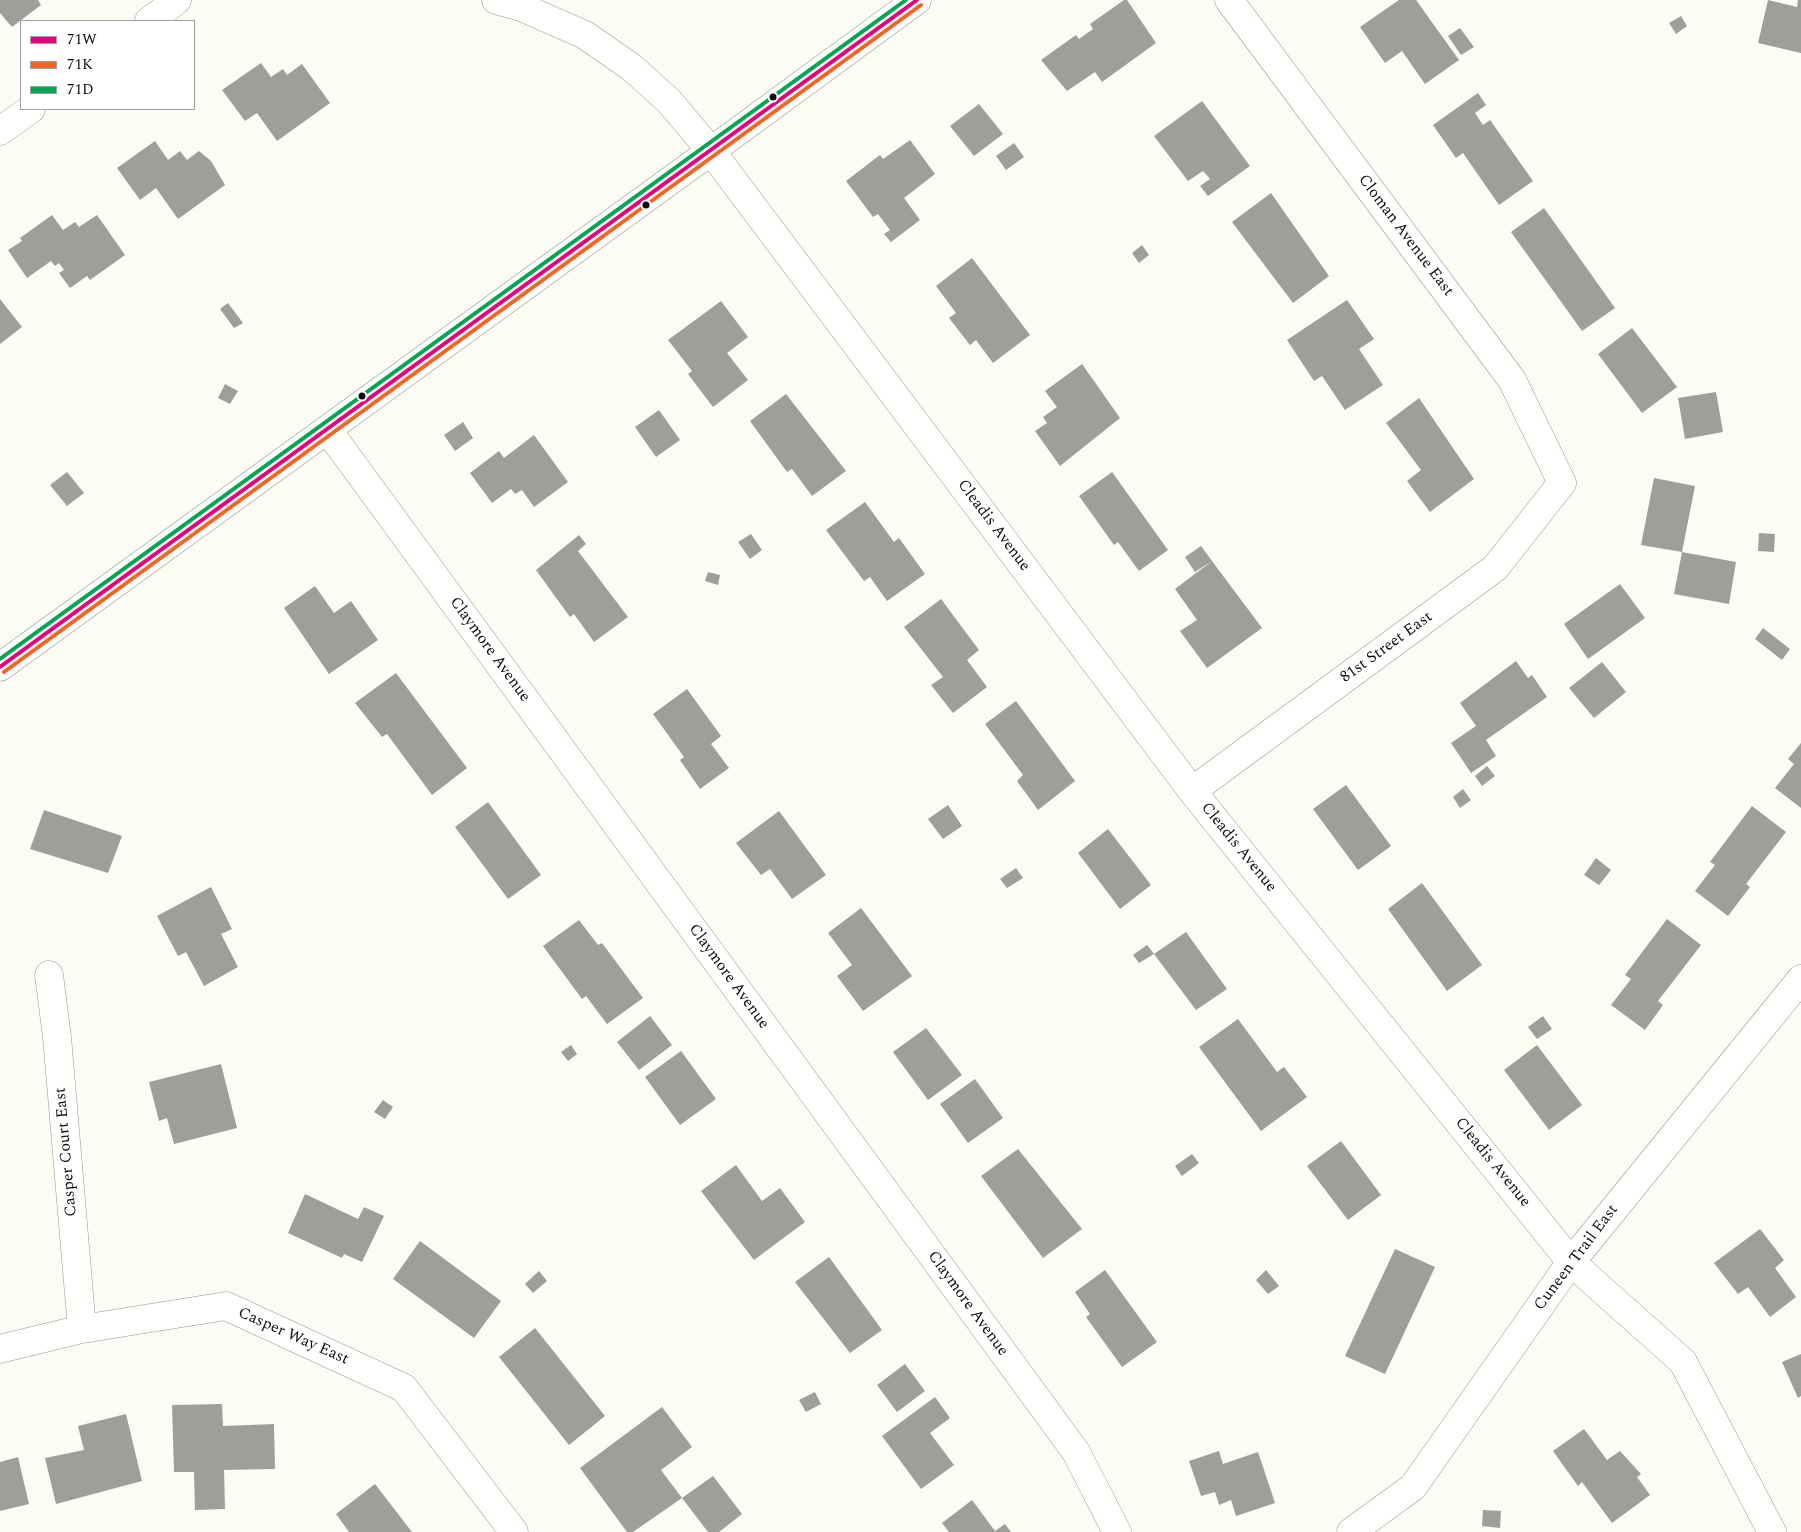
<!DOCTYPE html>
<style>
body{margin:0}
#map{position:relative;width:1801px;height:1532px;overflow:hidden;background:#fcfcf4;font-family:Spectral,serif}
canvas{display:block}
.legend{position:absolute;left:20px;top:20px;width:175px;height:90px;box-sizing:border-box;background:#fff;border:1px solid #9f9f9f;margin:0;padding:6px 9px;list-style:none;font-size:15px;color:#0e0e0e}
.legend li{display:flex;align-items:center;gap:10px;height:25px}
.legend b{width:25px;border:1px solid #9f9f9f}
</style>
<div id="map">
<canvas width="1801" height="1532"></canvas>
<ul class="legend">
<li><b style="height:6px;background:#e5007d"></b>71W</li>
<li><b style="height:6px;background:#f26522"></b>71K</li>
<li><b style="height:6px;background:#00a651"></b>71D</li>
</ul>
</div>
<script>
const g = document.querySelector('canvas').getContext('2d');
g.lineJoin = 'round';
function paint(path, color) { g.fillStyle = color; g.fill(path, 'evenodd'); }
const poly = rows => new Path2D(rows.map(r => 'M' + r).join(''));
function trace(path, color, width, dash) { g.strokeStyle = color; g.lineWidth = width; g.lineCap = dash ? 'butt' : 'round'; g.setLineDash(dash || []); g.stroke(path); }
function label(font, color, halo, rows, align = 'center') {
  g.font = font + ' Spectral,serif'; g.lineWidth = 5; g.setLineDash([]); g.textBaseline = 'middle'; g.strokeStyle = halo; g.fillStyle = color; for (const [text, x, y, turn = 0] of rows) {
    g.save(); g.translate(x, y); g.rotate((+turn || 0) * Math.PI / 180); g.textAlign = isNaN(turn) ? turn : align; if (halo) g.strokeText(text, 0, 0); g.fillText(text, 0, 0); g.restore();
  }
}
paint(poly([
 [0,0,38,0,41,5,12,27,0,13],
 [1124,0,1127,0,1156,43,1102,82,1095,72,1067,91,1041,60,1076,35,1079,39,1093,29,1090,24],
 [1399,0,1416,0,1459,60,1425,84,1402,51,1385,63,1360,27],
 [1768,0,1797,7,1798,0,1801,0,1801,53,1758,43],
 [1681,16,1687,26,1676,34,1669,23],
 [1460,28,1474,47,1461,55,1448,36],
 [261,63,271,77,283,69,287,75,302,64,330,103,277,141,257,113,245,121,222,90],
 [1478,93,1486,105,1475,113,1483,125,1490,120,1533,181,1499,205,1463,153,1456,158,1433,125],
 [1202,101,1250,166,1208,196,1200,186,1210,179,1203,171,1188,181,1154,136],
 [979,104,1003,134,974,156,950,126],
 [910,140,935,174,904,198,920,220,891,242,884,234,890,230,878,214,873,217,846,181,880,155,883,159],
 [155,141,168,160,180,151,187,160,199,151,211,161,225,185,178,219,156,188,140,200,117,168],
 [1014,143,1024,157,1006,170,996,156],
 [1271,193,1329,276,1293,303,1232,222],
 [1544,208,1615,308,1582,331,1511,232],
 [52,215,63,230,75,222,79,227,97,215,125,255,90,280,87,276,70,288,59,273,64,270,59,263,55,266,51,261,27,278,8,250,22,241,20,238],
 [1142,245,1149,255,1139,263,1132,253],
 [972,258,1030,335,993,363,976,340,970,345,949,318,956,313,936,286],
 [0,299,22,327,0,344],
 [1347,300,1374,339,1359,349,1383,385,1345,410,1322,376,1314,381,1287,340],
 [721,301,748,337,727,353,748,380,713,407,688,374,692,371,668,340],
 [228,303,243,323,234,328,220,309],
 [1632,328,1677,387,1642,413,1598,354],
 [1082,364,1120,418,1060,466,1035,431,1047,423,1043,417,1057,407,1045,391],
 [225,384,238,391,230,404,218,398],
 [1716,392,1723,432,1685,439,1678,398],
 [786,394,846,471,812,496,792,469,787,472,750,421],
 [1419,398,1474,479,1430,512,1407,481,1421,470,1386,423],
 [659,410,680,440,656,457,635,427],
 [463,422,473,438,455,451,444,435],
 [534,435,568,482,534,507,522,490,515,494,511,489,492,503,470,473,499,451,504,458],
 [67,472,84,493,67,506,50,485],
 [1112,472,1168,550,1139,571,1118,542,1114,545,1079,496],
 [1654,478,1695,486,1682,552,1641,545],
 [865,502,894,542,899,538,925,574,887,601,870,577,864,581,826,530],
 [1759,533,1775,534,1774,552,1758,551],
 [751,534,762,550,750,559,738,542],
 [579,535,586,544,578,551,628,617,594,642,574,614,570,617,536,570],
 [1201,546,1212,561,1262,628,1207,668,1180,631,1197,620,1175,589,1212,561,1195,572,1185,557],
 [1682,552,1736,562,1729,604,1674,594],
 [708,572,720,575,718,585,705,581],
 [1620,584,1645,618,1588,659,1564,624],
 [315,586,334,613,351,601,378,640,329,674,284,608],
 [941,599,979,650,967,660,987,687,953,713,931,685,943,677,904,627],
 [1763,628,1790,649,1782,660,1755,639],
 [1516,661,1528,678,1532,675,1547,697,1486,740,1496,756,1471,773,1451,743,1476,726,1460,703],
 [1602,662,1626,692,1594,718,1569,688],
 [396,673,467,768,432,795,387,734,382,737,355,703],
 [687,689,721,736,711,744,729,768,700,789,680,760,684,757,653,714],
 [1016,701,1075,781,1038,810,1017,781,1023,775,985,724],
 [1801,743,1801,808,1775,788,1794,764,1788,759],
 [1487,766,1495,776,1482,786,1475,776],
 [1346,785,1391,846,1358,870,1313,809],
 [1463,789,1471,800,1460,808,1453,797],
 [488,802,541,875,508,899,455,827],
 [948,805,962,826,943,839,928,819],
 [1752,806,1786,832,1746,884,1750,887,1728,916,1695,891,1715,865,1710,862],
 [44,810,122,836,108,873,30,849],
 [779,811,826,875,792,899,770,869,761,875,736,843],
 [1108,829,1151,885,1120,909,1078,853],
 [1596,858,1611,870,1599,885,1584,875],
 [1016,868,1023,878,1007,888,1000,879],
 [1422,883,1482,965,1447,991,1388,909],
 [211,887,232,929,221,934,238,967,204,986,186,952,178,956,157,916],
 [861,908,912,976,863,1011,837,976,852,965,828,933],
 [1667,919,1701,945,1658,1001,1663,1005,1645,1030,1611,1005,1631,979,1625,975],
 [579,920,598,945,602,943,643,998,607,1024,586,996,582,999,543,946],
 [1186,932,1227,989,1196,1010,1154,954],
 [1147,945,1154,954,1139,963,1133,955],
 [650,1016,672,1045,639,1070,617,1042],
 [1543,1016,1552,1029,1537,1039,1528,1027],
 [1238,1019,1277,1072,1284,1067,1307,1097,1261,1131,1199,1047],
 [926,1028,962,1075,928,1100,893,1052],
 [571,1045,577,1054,568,1061,561,1052],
 [1537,1045,1582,1105,1549,1130,1504,1070],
 [681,1051,716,1099,680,1125,645,1077],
 [221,1064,237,1128,174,1144,167,1118,159,1121,149,1082],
 [975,1079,1003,1118,968,1143,940,1104],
 [383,1100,393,1107,385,1119,374,1112],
 [1341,1141,1381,1195,1348,1220,1307,1166],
 [1018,1149,1082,1229,1043,1258,981,1176],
 [1192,1154,1199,1163,1182,1176,1175,1166],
 [736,1165,762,1201,780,1188,805,1222,754,1260,701,1191],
 [305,1194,358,1219,364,1207,384,1216,362,1262,344,1254,342,1258,288,1233],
 [1760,1229,1784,1260,1775,1268,1796,1297,1770,1317,1748,1287,1738,1294,1714,1263],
 [420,1241,501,1301,474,1338,393,1279],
 [1395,1249,1435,1267,1385,1374,1345,1356],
 [829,1257,882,1330,850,1353,795,1282],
 [1105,1270,1157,1342,1122,1367,1086,1317,1090,1314,1075,1292],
 [1266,1270,1279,1286,1268,1294,1256,1280],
 [539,1271,547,1281,533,1293,525,1284],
 [535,1328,605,1416,569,1445,499,1357],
 [1801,1354,1801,1396,1798,1398,1782,1362],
 [905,1364,925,1391,897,1412,877,1385],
 [815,1392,821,1404,806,1412,799,1400],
 [935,1397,950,1418,930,1433,954,1465,921,1489,882,1436],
 [222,1404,223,1426,274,1424,275,1469,224,1470,225,1509,195,1510,194,1472,174,1472,172,1405],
 [662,1407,692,1447,661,1470,682,1498,633,1532,627,1532,580,1468],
 [126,1414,142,1481,56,1504,45,1458,84,1450,78,1426],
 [1584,1429,1607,1460,1620,1451,1641,1474,1637,1477,1650,1495,1612,1523,1582,1482,1578,1486,1553,1451],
 [1219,1451,1223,1464,1258,1452,1275,1503,1236,1516,1231,1500,1219,1505,1215,1492,1201,1496,1189,1461],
 [18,1457,29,1504,0,1511,0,1462],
 [713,1476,742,1514,719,1532,708,1532,682,1498],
 [375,1484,412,1532,349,1532,336,1514],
 [972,1500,995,1531,1005,1524,1011,1532,949,1532,942,1523],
 [1483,1510,1501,1511,1500,1528,1482,1526]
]), '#9f9e99');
const minor = poly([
 [496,0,521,7,585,35,631,67,668,100,711,151,1192,791,1571,1262,1683,1362,1772,1532],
 [149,21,177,0],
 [0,131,31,109],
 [327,429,1076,1452,1117,1532],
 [0,667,711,151,917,0],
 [1192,791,1495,568,1562,483,1512,380,1229,0],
 [49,975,57,1037,82,1329],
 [0,1349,82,1329,226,1306,404,1388,514,1532],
 [1351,1532,1413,1487,1571,1262,1801,979]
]);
trace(minor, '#959592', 29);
trace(minor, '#fffffd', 28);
trace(poly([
 [0,667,917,0]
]), '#e5007d', 4);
trace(poly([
 [4,672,921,5]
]), '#f26522', 4);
trace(poly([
 [0,659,906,0]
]), '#00a651', 4);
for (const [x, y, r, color] of [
 [773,97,4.5,"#0e0e0e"],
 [646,205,4.5,"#0e0e0e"],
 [362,396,4.5,"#0e0e0e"]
]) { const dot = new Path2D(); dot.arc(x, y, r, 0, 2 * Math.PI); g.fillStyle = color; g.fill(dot); trace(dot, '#fff', 2); }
label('16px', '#0e0e0e', '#fff', [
 ["Cloman Avenue East",1405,236,53],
 ["Cleadis Avenue",993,526,53],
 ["81st Street East",1387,648,-36],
 ["Claymore Avenue",489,650,54],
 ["Cleadis Avenue",1238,848,51],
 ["Claymore Avenue",728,977,54],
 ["Casper Court East",67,1152,-95],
 ["Cleadis Avenue",1492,1163,51],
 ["Cuneen Trail East",1577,1258,-53],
 ["Claymore Avenue",967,1304,54],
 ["Casper Way East",293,1337,24]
]);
</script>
